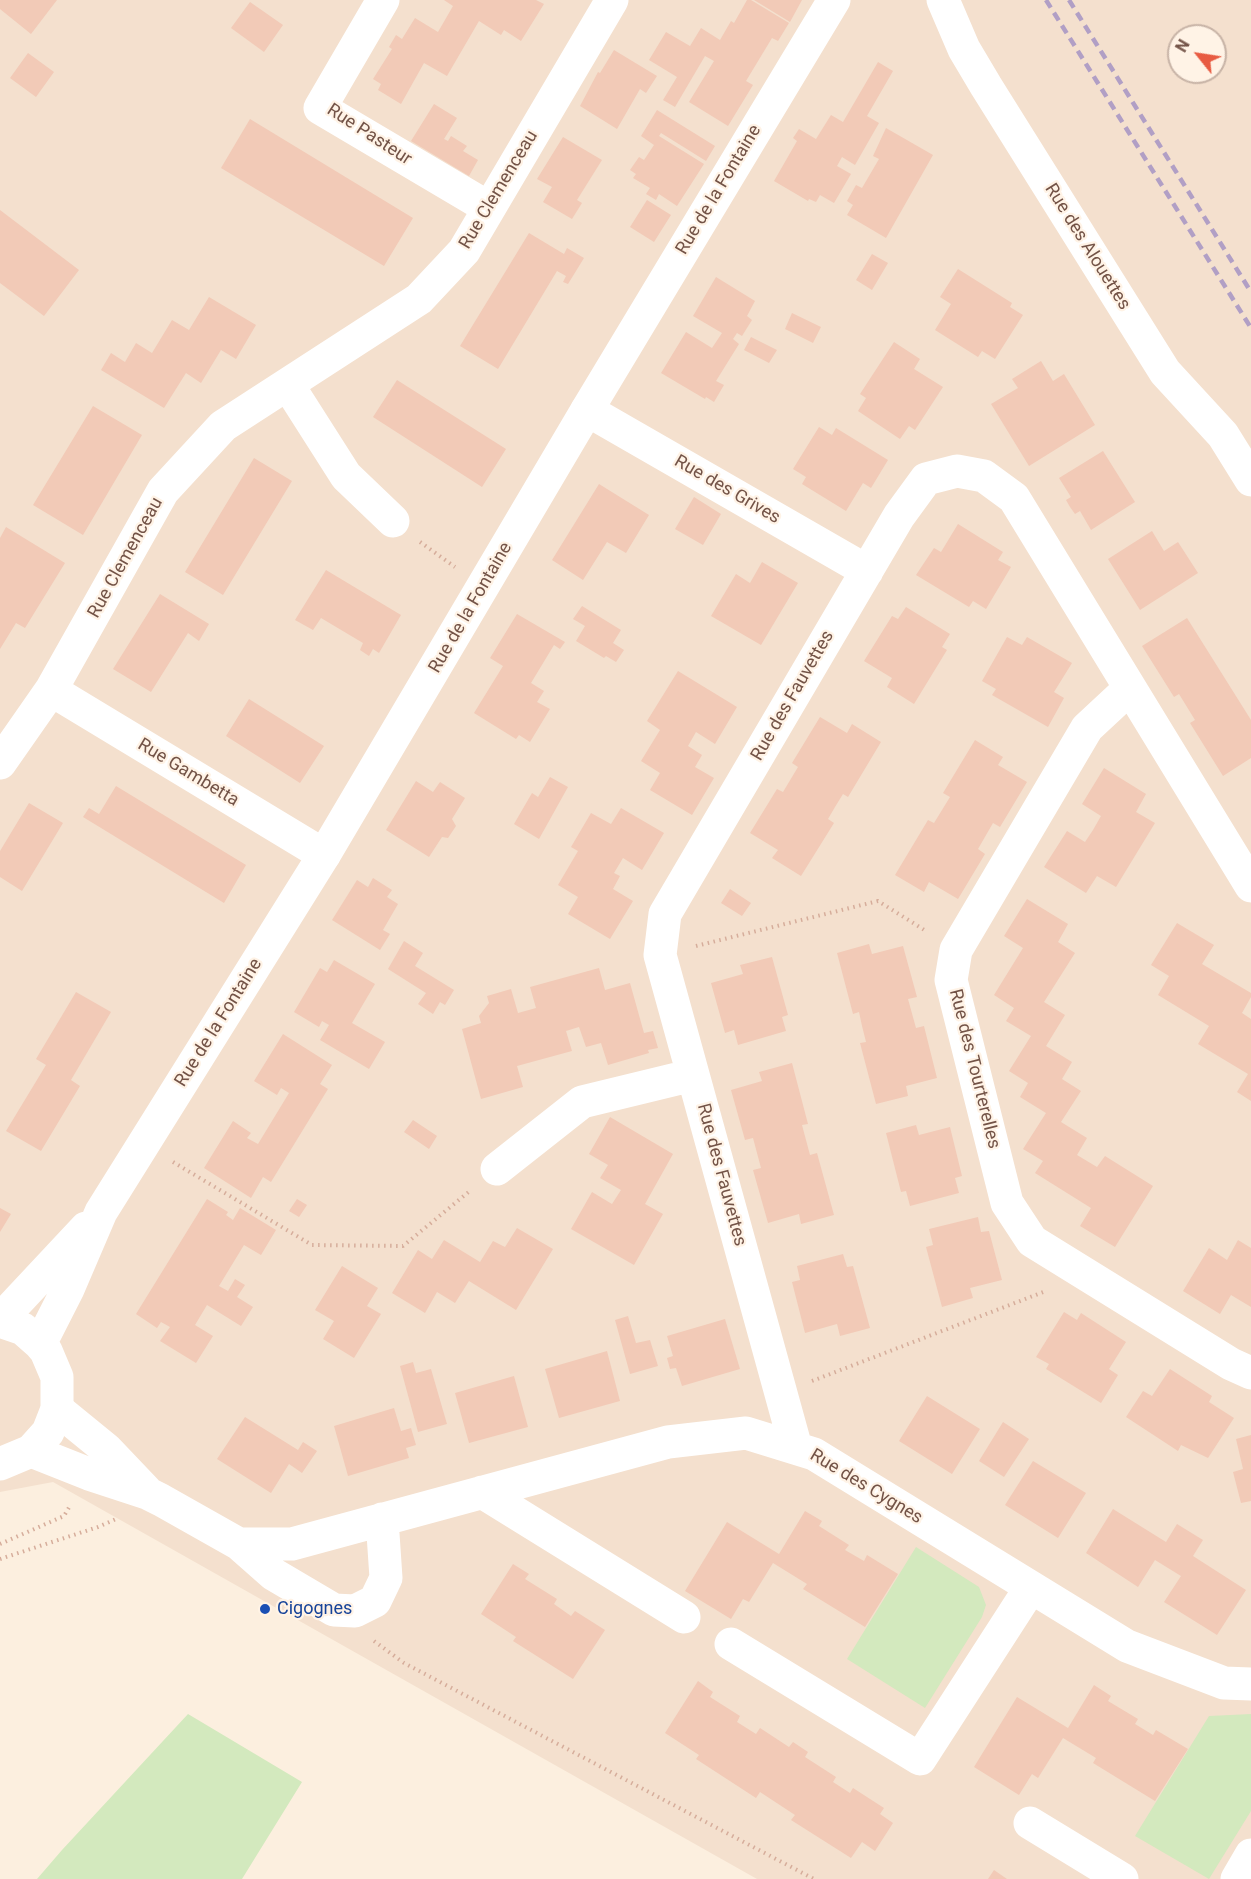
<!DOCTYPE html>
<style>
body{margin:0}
#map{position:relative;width:1251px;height:1879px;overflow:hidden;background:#fcefdf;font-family:Roboto,sans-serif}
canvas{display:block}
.north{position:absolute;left:1167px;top:24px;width:60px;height:60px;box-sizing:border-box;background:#fff3e6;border:2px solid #c7b3a6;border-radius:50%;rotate:300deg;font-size:16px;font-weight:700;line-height:24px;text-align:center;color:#735347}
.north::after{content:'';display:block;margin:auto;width:21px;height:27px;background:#e85b42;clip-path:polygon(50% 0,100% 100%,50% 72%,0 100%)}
</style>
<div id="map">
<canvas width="1251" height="1879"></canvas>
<div class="north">N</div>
</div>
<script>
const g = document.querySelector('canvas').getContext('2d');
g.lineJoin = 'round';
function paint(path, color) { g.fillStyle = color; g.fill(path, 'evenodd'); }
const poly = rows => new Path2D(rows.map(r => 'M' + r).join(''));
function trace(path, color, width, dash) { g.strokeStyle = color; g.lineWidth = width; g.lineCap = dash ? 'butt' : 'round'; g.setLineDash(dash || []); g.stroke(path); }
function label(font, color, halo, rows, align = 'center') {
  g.font = font + ' Roboto,sans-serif'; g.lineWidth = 4.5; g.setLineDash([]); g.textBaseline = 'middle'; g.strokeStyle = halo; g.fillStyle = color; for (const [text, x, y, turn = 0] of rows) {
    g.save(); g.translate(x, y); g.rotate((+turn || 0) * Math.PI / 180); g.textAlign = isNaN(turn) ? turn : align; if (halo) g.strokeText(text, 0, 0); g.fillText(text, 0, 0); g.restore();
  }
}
paint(poly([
 [0,0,1251,0,1251,1879,757,1879,53,1482,0,1492],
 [1179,36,1215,36,1215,72,1179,72]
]), '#f4e0ce');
paint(poly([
 [916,1547,979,1587,986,1605,982,1617,925,1708,847,1659],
 [188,1714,302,1782,242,1879,37,1879,62,1850],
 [1251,1714,1251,1811,1209,1879,1135,1836,1209,1716]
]), '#d3e9be');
paint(poly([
 [0,0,57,0,31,34,0,9],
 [444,0,536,0,544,4,521,41,504,30,501,35,479,21,447,76,424,63,401,104,378,90,381,84,373,79,392,49,389,47,396,35,402,39,415,18,438,32,453,6],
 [747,0,751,0,789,23,778,41,772,38,746,81,753,85,728,126,689,102,714,61,705,56,675,107,663,100,677,77,649,60,666,32,690,46,701,28,720,40,731,21,734,23],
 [754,0,802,0,790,22],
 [250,2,283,25,264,52,231,28],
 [614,50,657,76,646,93,640,89,617,129,580,106,598,72,600,73],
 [28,53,54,72,36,97,10,78],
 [878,62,893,71,867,116,879,123,855,165,842,157,837,166,851,174,834,203,820,195,816,202,809,199,808,201,774,181,797,141,793,138,799,129,816,139,831,115,843,122],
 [434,104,457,118,444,139,448,141,451,136,467,146,463,151,478,160,469,176,411,141],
 [657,110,715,146,706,161,661,133,659,136,704,164,677,206,659,194,656,200,646,194,650,188,633,178,636,174,630,170,639,157,644,160,654,145,641,136],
 [250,119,413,218,384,266,221,168],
 [886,128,933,155,886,238,847,215,853,205,847,201,856,185,862,188,879,159,873,156],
 [563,137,602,160,577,200,582,203,572,219,543,202,552,187,537,179],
 [647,200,671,215,654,242,630,227],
 [0,210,79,270,44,316,0,283],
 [529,233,564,254,567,248,584,258,568,284,563,282,566,276,557,271,498,369,460,346],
 [872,254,888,263,872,290,856,280],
 [958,269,1012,303,1010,307,1023,315,995,359,982,351,978,357,935,330,951,304,940,297],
 [716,277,755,301,747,316,752,320,742,336,737,333,733,339,739,344,716,381,724,385,714,402,706,397,705,399,661,373,686,332,712,348,722,333,693,316],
 [209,297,256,325,236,359,221,350,201,383,186,373,164,408,101,370,111,353,125,362,136,343,152,353,172,320,189,330],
 [792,313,821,327,813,343,785,329],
 [751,337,777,350,769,363,744,350],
 [894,342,920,359,914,369,943,387,915,430,909,426,900,439,858,411,866,398,860,394],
 [1041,361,1053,381,1064,374,1095,425,1029,466,991,404,1018,388,1012,379],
 [397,380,506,449,482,487,373,417],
 [93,406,142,435,83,535,33,505],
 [819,427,832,435,836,428,888,460,871,488,863,483,846,511,802,484,806,477,793,469],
 [1103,451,1135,502,1091,530,1080,511,1075,514,1070,507,1066,500,1071,497,1059,478],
 [254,458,292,481,223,595,185,572],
 [599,484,649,515,626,553,607,542,583,580,552,560],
 [694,497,721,514,703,545,675,529],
 [958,524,1003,552,998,560,1011,567,986,609,973,601,969,607,916,575,934,548,941,552],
 [6,527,65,563,25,628,16,623,0,649,0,538],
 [1152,531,1164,551,1178,542,1198,573,1140,610,1108,559],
 [762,562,798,583,761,645,711,616,736,574,750,583],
 [326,570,401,615,379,653,373,649,369,656,360,650,363,643,321,618,313,630,295,620],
 [160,594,209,624,199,641,188,633,151,692,113,669],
 [582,606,621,630,613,643,624,650,616,662,606,656,604,658,576,641,585,626,573,619],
 [906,607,950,634,942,647,947,650,914,704,887,687,892,678,864,661,892,616,898,619],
 [517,614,565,642,560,649,554,645,531,683,544,691,537,702,550,709,530,742,519,735,516,739,474,713,503,666,490,658],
 [1187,618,1251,720,1251,758,1223,776,1190,723,1195,720,1179,694,1174,697,1142,646],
 [1007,637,1022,645,1027,637,1072,663,1054,692,1064,698,1048,727,992,695,996,689,982,681],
 [678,671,737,707,715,744,696,732,688,746,702,755,695,767,714,778,692,815,650,790,660,773,641,761,660,730,647,721],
 [249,699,324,746,300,783,226,736],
 [820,717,847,733,852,724,881,742,848,797,843,794,835,807,828,819,834,823,801,876,772,858,778,850,750,833,777,789,783,792,798,767,792,763],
 [975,740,1003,757,998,765,1027,782,1000,827,993,823,978,849,985,854,958,899,929,882,924,892,895,875,928,820,934,823,950,797,943,793],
 [1104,768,1146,794,1136,812,1155,823,1116,887,1097,876,1086,893,1044,867,1067,831,1085,842,1093,830,1101,816,1082,804],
 [550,777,568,787,539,839,514,824,532,793,538,797],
 [416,781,433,792,440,782,465,798,452,819,456,826,448,838,442,837,429,857,386,830],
 [116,786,246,865,224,903,83,817,89,808,99,814],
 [29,803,63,823,22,891,0,877,0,851],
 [621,808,664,833,642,870,623,858,614,873,620,876,613,889,633,901,610,939,568,914,578,897,558,885,578,851,571,847,591,813,611,824],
 [373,878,392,890,387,897,398,904,383,930,390,934,380,950,332,920,357,880,368,887],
 [730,889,751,903,742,916,721,903],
 [1027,899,1068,924,1058,942,1075,953,1044,1002,1065,1015,1046,1046,1072,1062,1062,1079,1081,1091,1061,1122,1087,1138,1077,1155,1097,1167,1105,1156,1153,1186,1115,1247,1080,1226,1091,1208,1035,1173,1043,1161,1023,1149,1046,1113,1020,1097,1028,1083,1009,1071,1031,1036,1006,1021,1014,1008,994,995,1023,948,1004,936],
 [1177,923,1214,945,1202,964,1251,993,1251,997,1242,1013,1251,1019,1251,1101,1237,1092,1248,1074,1198,1044,1209,1026,1158,995,1169,976,1151,965],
 [404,941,423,953,415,966,454,990,445,1005,440,1002,433,1014,418,1004,426,993,388,969],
 [869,944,872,954,903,946,917,997,908,999,916,1028,924,1026,937,1078,906,1086,908,1096,876,1104,860,1043,866,1042,862,1026,859,1012,853,1014,837,953],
 [772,957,788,1015,782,1017,786,1031,738,1045,734,1030,725,1033,711,983,743,974,740,965],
 [334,960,375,984,352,1023,385,1042,369,1069,320,1040,329,1025,322,1021,319,1027,294,1012,320,968,327,972],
 [599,968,605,990,630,983,644,1033,653,1031,658,1048,648,1050,649,1053,608,1065,601,1043,586,1047,579,1027,566,1031,572,1051,517,1066,523,1087,481,1099,462,1029,481,1023,479,1016,489,1003,487,996,511,989,518,1013,536,1008,530,987],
 [76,992,111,1012,71,1080,80,1086,41,1151,6,1131,46,1065,36,1059],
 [283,1034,332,1065,320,1084,328,1089,271,1182,263,1177,251,1198,204,1168,233,1121,251,1133,247,1138,258,1144,289,1093,281,1088,277,1095,254,1081],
 [792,1063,808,1124,802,1125,810,1155,817,1153,834,1215,801,1224,799,1214,768,1223,753,1170,761,1168,753,1138,745,1140,731,1090,762,1081,759,1072],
 [610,1117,673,1154,645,1204,663,1214,634,1265,571,1229,592,1192,612,1204,621,1190,600,1178,608,1165,589,1154],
 [413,1120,437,1136,429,1149,404,1132],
 [916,1125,919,1135,950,1127,962,1176,955,1178,959,1193,910,1206,906,1191,901,1192,886,1133],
 [207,1199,228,1212,226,1215,233,1220,240,1208,276,1230,261,1255,244,1245,219,1286,228,1291,235,1279,245,1285,237,1297,253,1307,241,1326,207,1305,195,1325,213,1336,196,1363,160,1341,170,1327,161,1322,157,1328,136,1314],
 [297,1199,307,1205,299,1217,289,1211],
 [0,1208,11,1214,0,1232],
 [978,1217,981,1232,989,1231,1002,1280,970,1288,973,1298,942,1307,926,1247,933,1245,929,1229],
 [517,1228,553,1249,516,1310,469,1281,455,1303,437,1292,425,1313,392,1293,418,1250,432,1259,444,1240,480,1262,493,1241,505,1247],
 [1238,1240,1251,1248,1251,1307,1231,1295,1220,1314,1183,1291,1209,1248,1227,1260],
 [843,1254,847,1267,853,1266,870,1328,840,1336,837,1324,805,1333,792,1282,800,1280,797,1266],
 [342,1266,378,1288,367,1306,381,1314,354,1358,323,1339,334,1321,315,1310],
 [1064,1312,1077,1320,1081,1313,1126,1342,1109,1369,1118,1375,1101,1403,1046,1369,1049,1364,1036,1357],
 [628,1316,636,1343,650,1340,658,1366,630,1374,615,1320],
 [725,1319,740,1369,682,1386,676,1368,670,1369,667,1358,673,1356,667,1336],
 [607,1351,620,1401,559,1418,545,1369],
 [413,1362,416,1373,431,1369,447,1424,418,1432,400,1366],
 [1170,1369,1212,1396,1209,1402,1234,1418,1208,1458,1181,1445,1178,1451,1126,1417,1143,1391,1152,1396],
 [514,1376,528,1427,469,1443,455,1393],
 [927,1396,980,1429,952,1474,899,1441],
 [394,1408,401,1431,411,1428,416,1445,406,1448,409,1458,348,1476,334,1426],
 [245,1417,298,1450,303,1442,317,1451,302,1473,289,1464,271,1493,217,1459],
 [1003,1422,1029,1439,1004,1477,979,1461],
 [1251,1435,1251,1501,1241,1503,1233,1472,1243,1469,1236,1439],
 [1033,1461,1086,1493,1058,1538,1005,1505],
 [1113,1509,1166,1542,1177,1524,1203,1540,1193,1556,1246,1590,1217,1635,1164,1602,1181,1576,1155,1560,1138,1587,1086,1553],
 [805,1511,822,1521,819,1526,849,1545,845,1550,864,1561,867,1555,898,1574,865,1627,803,1589,807,1584,773,1563,749,1602,743,1599,731,1619,685,1591,727,1522,779,1554],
 [513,1564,529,1574,525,1579,557,1599,554,1604,571,1616,575,1611,605,1630,573,1679,513,1641,516,1637,481,1614],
 [698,1681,713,1692,710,1697,740,1716,737,1722,756,1734,760,1728,789,1747,793,1742,808,1752,805,1757,836,1777,833,1782,850,1793,853,1788,884,1808,880,1814,893,1823,875,1851,862,1842,851,1858,791,1820,795,1815,760,1792,756,1798,696,1759,699,1755,665,1733],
 [1094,1685,1111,1696,1108,1701,1138,1719,1135,1724,1153,1735,1156,1730,1188,1749,1155,1801,1093,1763,1096,1758,1063,1738,1038,1778,1032,1774,1019,1795,974,1767,1017,1697,1068,1728],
 [994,1870,1007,1879,988,1879]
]), '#f2cab7');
trace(poly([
 [420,542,455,567],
 [696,946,878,901,926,931],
 [173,1162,312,1245,403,1246,471,1190],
 [812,1381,1046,1291],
 [0,1544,64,1516,71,1504],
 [0,1559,98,1527,116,1519],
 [374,1641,404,1663,814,1879]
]), '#d6ad9b', 4, [1.5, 4.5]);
trace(poly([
 [383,0,320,108,489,208],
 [943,0,964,49,986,86,1165,372,1223,435,1251,480],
 [288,385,346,476,393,521],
 [587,410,867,571],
 [1130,688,1087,728,956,950,951,980,1007,1203,1032,1241,1231,1364,1251,1373],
 [51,690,324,855],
 [0,763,51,690,163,491,223,426,419,299,464,251,612,0],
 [497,1169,582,1102,693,1075],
 [57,1409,106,1449,146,1491],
 [796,1448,660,955,665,914,899,516,926,479,957,471,984,476,1014,498,1251,886],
 [31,1451,89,1474,147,1493,161,1500,239,1544,273,1574,334,1610,355,1611,375,1601,386,1578,382,1519],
 [482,1492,684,1617],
 [239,1544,292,1544,668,1442,746,1433,814,1454,1127,1646,1224,1683,1251,1684],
 [731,1644,920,1759,1031,1587],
 [1030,1823,1122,1879],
 [1237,1879,1251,1855]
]), '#fff', 33);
trace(poly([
 [0,1320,86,1228],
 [0,1321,23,1329,40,1344,46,1351,57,1377,57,1409,48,1432,31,1451,0,1464],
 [40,1344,68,1289,101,1212,324,855,587,410,834,0]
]), '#fff', 33);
trace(poly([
 [1046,0,1251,328],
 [1069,0,1251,292]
]), '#b19fc5', 4.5, [9, 6]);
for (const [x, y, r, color] of [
 [265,1609,6,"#1a4fb4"]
]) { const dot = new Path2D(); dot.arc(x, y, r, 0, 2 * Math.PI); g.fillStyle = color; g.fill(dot); trace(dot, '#fff3e6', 2); }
label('18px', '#735347', '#fff3e6', [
 ["Rue Pasteur",369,135,33],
 ["Rue Clemenceau",499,190,-59],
 ["Rue de la Fontaine",719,190,-59],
 ["Rue des Alouettes",1087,247,58],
 ["Rue des Grives",727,490,30],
 ["Rue Clemenceau",126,558,-61],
 ["Rue de la Fontaine",471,608,-60],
 ["Rue des Fauvettes",793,696,-60],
 ["Rue Gambetta",188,773,31],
 ["Rue de la Fontaine",219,1023,-58],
 ["Rue des Tourterelles",974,1069,76],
 ["Rue des Fauvettes",721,1175,75],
 ["Rue des Cygnes",866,1487,31]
]);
label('18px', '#164399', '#fff3e6', [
 ["Cigognes",277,1609]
], 'left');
</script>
